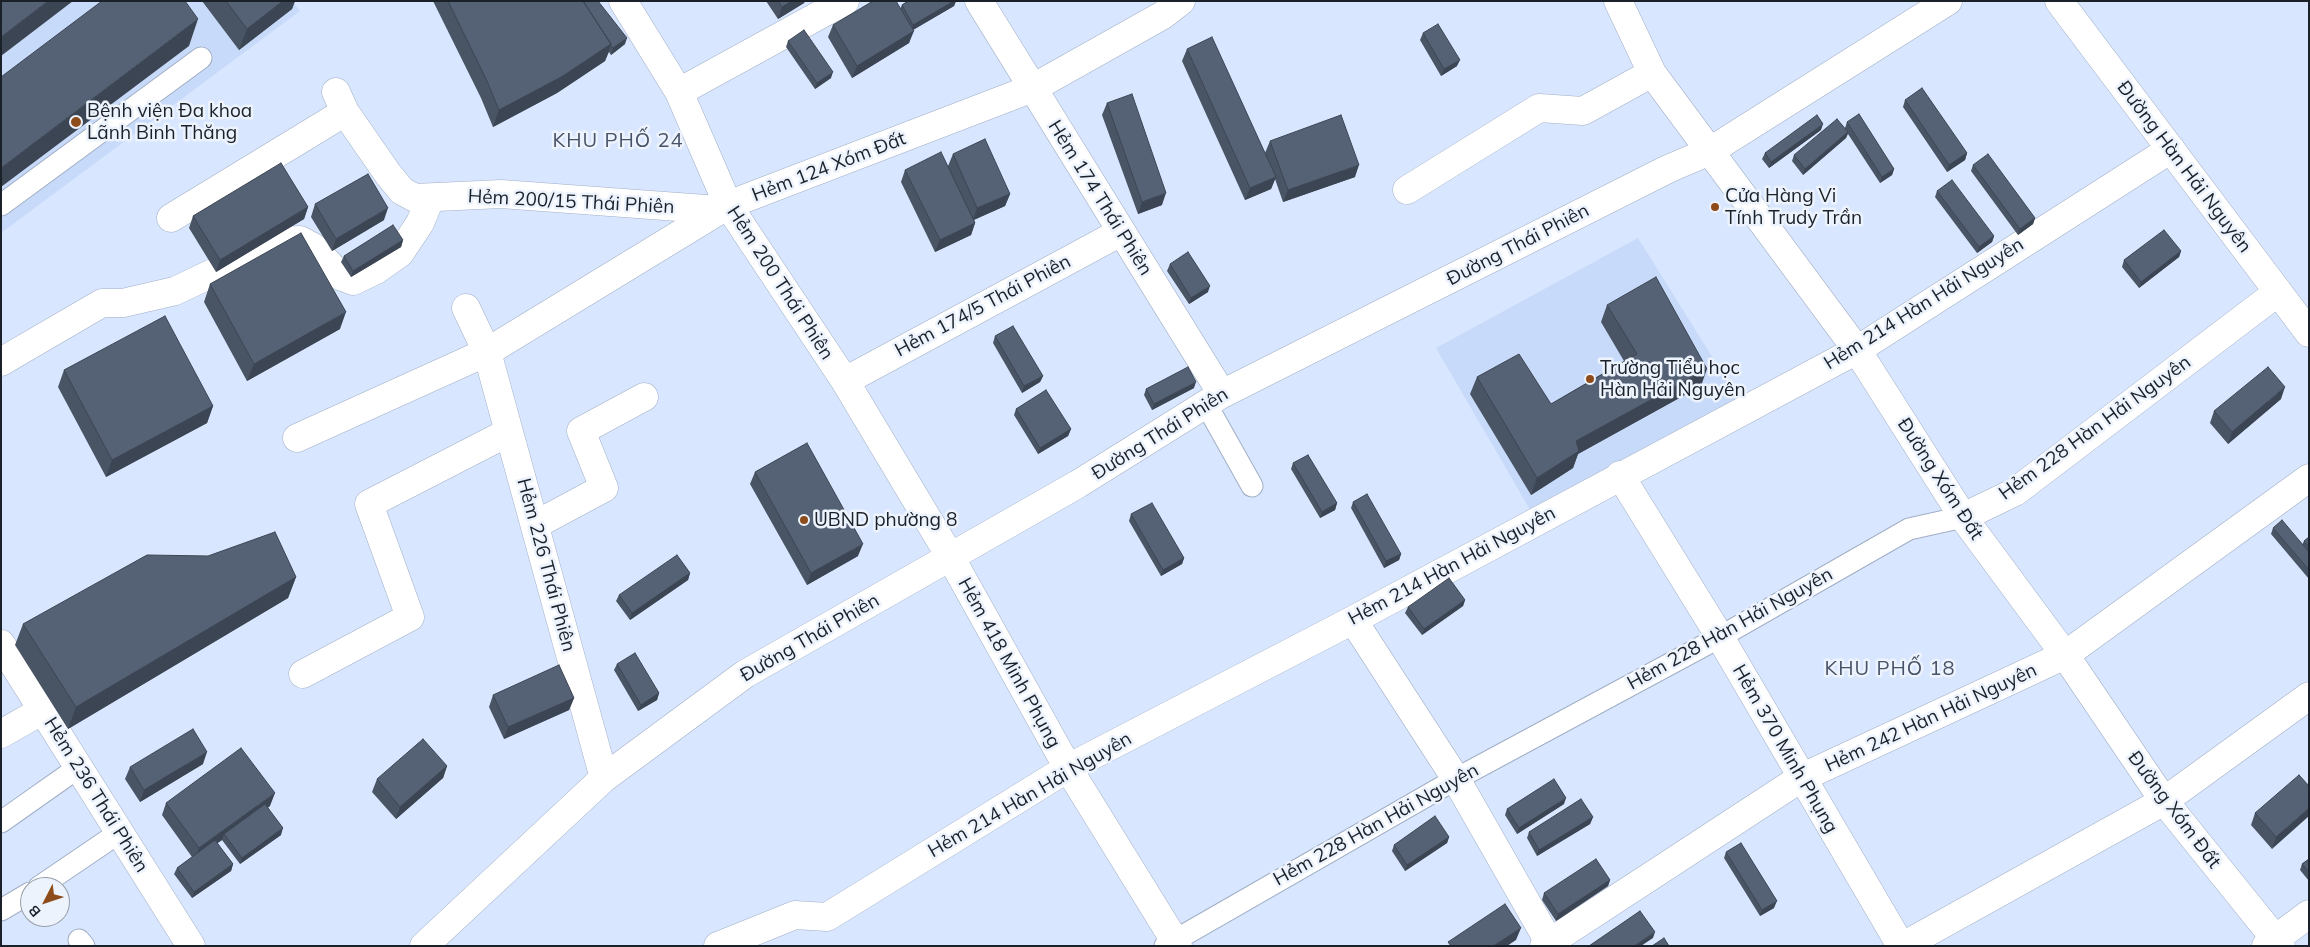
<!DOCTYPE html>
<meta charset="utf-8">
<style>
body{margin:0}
#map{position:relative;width:2310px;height:947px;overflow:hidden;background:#d8e6ff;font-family:Mulish,sans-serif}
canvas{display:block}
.frame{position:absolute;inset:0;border:2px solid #1b2129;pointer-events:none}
.north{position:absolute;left:20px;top:877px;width:50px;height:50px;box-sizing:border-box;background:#edf3fd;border:1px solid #999fa8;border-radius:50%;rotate:229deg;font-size:14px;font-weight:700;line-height:20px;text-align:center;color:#1b2129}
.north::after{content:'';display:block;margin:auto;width:18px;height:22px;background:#8d4c19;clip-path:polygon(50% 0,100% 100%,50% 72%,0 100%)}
</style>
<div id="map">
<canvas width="2310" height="947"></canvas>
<div class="frame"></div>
<div class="north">B</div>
</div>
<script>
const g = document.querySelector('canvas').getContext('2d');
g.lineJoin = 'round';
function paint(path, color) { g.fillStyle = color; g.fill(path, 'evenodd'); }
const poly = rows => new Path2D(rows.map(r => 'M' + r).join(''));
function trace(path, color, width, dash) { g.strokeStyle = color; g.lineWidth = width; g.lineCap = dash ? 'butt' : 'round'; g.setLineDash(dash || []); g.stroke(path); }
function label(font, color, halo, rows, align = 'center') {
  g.font = font + ' Mulish,sans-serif'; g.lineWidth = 5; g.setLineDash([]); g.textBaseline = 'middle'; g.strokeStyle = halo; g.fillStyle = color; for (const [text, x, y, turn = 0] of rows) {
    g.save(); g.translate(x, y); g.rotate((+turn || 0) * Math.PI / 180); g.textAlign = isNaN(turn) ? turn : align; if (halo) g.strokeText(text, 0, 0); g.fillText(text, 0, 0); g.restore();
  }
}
paint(poly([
 [1,1,292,1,300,11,1,233],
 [1638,238,1746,411,1543,532,1436,348]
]), '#c8daf9');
const service = poly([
 [1,205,201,58],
 [1206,404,1252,486],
 [1,822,79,767],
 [39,887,120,832],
 [1,910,30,893],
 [79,940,84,946],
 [1165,946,1456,779,1720,637,1909,529,1963,517]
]);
const minor = poly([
 [623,1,679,92,728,205,845,381,951,558,1068,768,1178,946],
 [979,1,1222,394],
 [1618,1,1652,73,1857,350,1963,517,2065,655,2164,801,2281,946],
 [336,92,345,112,388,174,402,191,415,198,501,194,719,210],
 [679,92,845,1],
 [1407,190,1539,108,1583,111,1652,73],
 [171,218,345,112],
 [466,308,487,352,604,778],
 [1,362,102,303,123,303,175,291,280,241,300,240,313,247,340,276,353,281,376,270,400,253,420,223,430,199],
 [845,381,1121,232],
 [297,438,487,352,728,205,1033,88,1163,15,1181,1],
 [1620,475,1720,637,1901,946],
 [1963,517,2015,492,2278,292],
 [535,525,604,488,581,431,644,397],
 [1353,620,1456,779,1549,942,1551,942,1554,946],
 [1,644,191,946],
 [303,674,410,617,369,504,509,432],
 [1,734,43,710],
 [424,946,604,778,745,674,1078,484,1222,394,1668,169,1710,151,1948,1],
 [718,946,795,915,827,917,1068,768,1353,620,1857,350,2171,149],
 [1544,946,1801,778,2065,655,2309,478],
 [1903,946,2164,801,2309,696],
 [2266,946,2309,914]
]);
const tertiary = poly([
 [2059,1,2309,333]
]);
trace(service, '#a1afc6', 23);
trace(minor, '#a1afc6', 29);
trace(tertiary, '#a1afc6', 29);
trace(service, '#fff', 21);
trace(minor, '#fff', 28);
trace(tertiary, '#fff', 28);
paint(poly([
 [202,1,295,1,292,9,239,50],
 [433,1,598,1,625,44,611,55,609,52,605,61,557,93,493,127,481,98],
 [766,1,805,1,804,3,778,19],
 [908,1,956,1,954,6,913,30,909,43,852,78,828,37,833,25,900,9,902,5],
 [1423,33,1457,66,1441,76,1420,40],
 [788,41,831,78,815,89,786,47],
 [1187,49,1265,153,1270,141,1355,177,1283,202,1275,179,1271,189,1245,200,1182,61],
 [1905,100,1967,153,1965,160,1947,172,1903,107],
 [1107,103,1162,205,1138,214,1102,115],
 [1847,122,1894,169,1892,175,1880,183,1848,134,1846,138,1803,175,1792,161,1794,155,1845,128],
 [1821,130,1769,168,1762,159,1765,153],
 [953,154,1010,194,1005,206,974,220,975,223,971,235,935,252,901,182,905,170,948,166],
 [1973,165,2035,218,2033,224,2018,235,1971,171],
 [1937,191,1994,236,1992,242,1977,253,1935,197],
 [315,204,384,220,332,251,311,217],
 [308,207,304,219,216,272,189,228,193,216],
 [403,240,401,247,351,277,341,262,344,256],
 [2181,251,2179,257,2139,288,2122,267,2124,260],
 [1170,264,1208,292,1189,304,1167,271],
 [210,284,340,329,247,381,204,302],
 [1607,305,1701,386,1578,454,1573,468,1531,495,1470,394,1477,377,1551,404,1624,361,1601,322],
 [995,336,1043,376,1040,382,1022,393,993,343],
 [64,370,213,406,207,423,106,477,58,387],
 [1194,388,1152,410,1144,395,1146,389],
 [2281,399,2228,444,2210,423,2214,411],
 [1016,409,1071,429,1068,436,1038,454,1014,415],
 [1293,463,1337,503,1335,510,1320,518,1291,469],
 [755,472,858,556,807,585,750,484],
 [1353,502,1401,554,1399,560,1384,568,1351,508],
 [1131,514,1184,558,1182,564,1161,576,1129,521],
 [2273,528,2302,545,2304,541,2309,537,2309,579,2271,534],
 [690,573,688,580,630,620,616,601,619,595],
 [296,577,288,598,68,729,15,645,23,624],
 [1465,600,1463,606,1422,635,1405,613,1408,607],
 [617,664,659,693,657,700,638,711,614,670],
 [493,695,574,698,569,710,504,739,489,707],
 [203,764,140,802,125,779,130,767],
 [447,766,443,778,396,819,372,792,377,779],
 [2309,786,2272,849,2251,825,2255,813],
 [166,803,270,806,268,807,281,835,240,864,222,840,217,843,233,864,231,871,192,898,174,874,177,868,192,857,162,815],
 [1564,804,1517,834,1505,815,1507,809],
 [1593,817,1590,824,1537,856,1527,838,1529,832],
 [1449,837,1447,843,1405,871,1392,851,1394,845],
 [1726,852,1774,908,1760,916,1724,858],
 [2309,859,2309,881,2300,870,2302,864],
 [1610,880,1608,886,1556,921,1542,900,1544,893]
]), '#495465');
paint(poly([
 [48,1,73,1,1,56,1,37],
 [283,1,295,1,292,9,239,50,247,29],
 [792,1,805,1,804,3,778,19,782,7],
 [954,1,956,1,954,6,911,31,913,25],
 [198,19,189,46,1,187,1,168],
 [914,31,909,43,852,78,857,66],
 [627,38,625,44,611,55,613,48],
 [611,44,605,61,557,93,493,127,499,110],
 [1460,60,1457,66,1441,76,1444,69],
 [833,72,831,78,815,89,817,83],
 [1823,124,1821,130,1769,168,1771,162],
 [1848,132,1846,138,1803,175,1805,169],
 [1967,153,1965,160,1947,172,1949,165],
 [1359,165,1355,177,1283,202,1288,190],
 [1894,169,1892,175,1880,183,1882,177],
 [1276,177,1271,189,1245,200,1250,188],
 [1166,193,1162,205,1138,214,1142,202],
 [1010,194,1005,206,973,220,977,208],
 [308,207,304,219,216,272,220,260],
 [388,208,384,220,332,251,336,239],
 [2035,218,2033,224,2018,235,2020,229],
 [975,223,971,235,935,252,940,240],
 [1994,236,1992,242,1977,253,1979,247],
 [403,240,401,247,351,277,353,271],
 [2181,251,2179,257,2139,288,2141,282],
 [1210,286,1208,292,1189,304,1191,298],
 [346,312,340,329,247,381,254,364],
 [1707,369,1701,386,1578,454,1573,468,1531,495,1537,478,1576,441],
 [1043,376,1040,382,1022,393,1024,386],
 [1196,382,1194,388,1152,410,1154,404],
 [2285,387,2281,399,2228,444,2232,432],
 [213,406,207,423,106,477,112,460],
 [1071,429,1068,436,1038,454,1040,448],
 [1337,503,1335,510,1320,518,1322,512],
 [863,544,858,556,807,585,811,573],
 [1401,554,1399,560,1384,568,1386,561],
 [1184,558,1182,564,1161,576,1163,570],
 [690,573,688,580,630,620,632,613],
 [296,577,288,598,68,729,76,707],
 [1465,600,1463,606,1422,635,1424,629],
 [659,693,657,700,638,711,641,705],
 [574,698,569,710,504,739,508,727],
 [207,752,203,764,140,802,144,790],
 [447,766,443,778,396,819,400,807],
 [275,793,270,806,226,837,224,834,222,840,194,860,199,848],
 [1566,798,1564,804,1517,834,1519,828],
 [2309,808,2309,816,2272,849,2276,837],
 [1593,817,1590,824,1537,856,1539,850],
 [283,828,281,835,240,864,242,858],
 [1449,837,1447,843,1405,871,1407,865],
 [233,864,231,871,192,898,194,892],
 [1610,880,1608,886,1556,921,1558,914],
 [1777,901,1774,908,1760,916,1762,910],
 [1521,928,1516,940,1507,946,1493,946],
 [1655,932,1653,938,1641,946,1634,946]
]), '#3c4553');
const building = poly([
 [1,1,48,1,1,37,1,1],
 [102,1,185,1,198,19,1,168,1,77,102,1],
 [226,1,283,1,247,29,226,1],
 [448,1,583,1,611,44,563,76,499,110,487,81,448,1],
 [583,1,598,1,627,38,613,48,611,46,611,44,583,1],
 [778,1,792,1,782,7,778,1],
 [873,1,896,1,914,31,857,66,833,25,873,1],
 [908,1,954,1,913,25,902,5,908,1],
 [1438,24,1460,60,1444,69,1423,33,1438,24],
 [804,30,833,72,817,83,788,41,804,30],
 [1212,37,1276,177,1250,188,1187,49,1212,37],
 [1922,88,1967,153,1949,165,1905,100,1922,88],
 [1132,94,1166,193,1142,202,1107,103,1132,94],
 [1859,114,1894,169,1882,177,1847,122,1859,114],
 [1341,115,1359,165,1288,190,1270,141,1341,115],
 [1817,115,1823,124,1771,162,1765,153,1817,115],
 [1837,119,1848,132,1805,169,1794,155,1837,119],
 [985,139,1010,194,977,208,953,154,985,139],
 [941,152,975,223,940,240,905,170,941,152],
 [1988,154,2035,218,2020,229,1973,165,1988,154],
 [281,163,308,207,220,260,193,216,281,163],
 [368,174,388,208,336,239,315,204,368,174],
 [1952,180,1994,236,1979,247,1937,191,1952,180],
 [393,225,403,240,353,271,344,256,393,225],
 [2164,230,2181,251,2141,282,2124,260,2164,230],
 [301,233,346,312,254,364,210,284,301,233],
 [1188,252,1210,286,1191,298,1170,264,1188,252],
 [1656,277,1707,369,1576,441,1579,451,1537,478,1477,377,1519,354,1551,404,1637,354,1607,305,1656,277],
 [165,316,213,406,112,460,64,370,165,316],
 [1013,326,1043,376,1024,386,995,336,1013,326],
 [1188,367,1196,382,1154,404,1146,389,1188,367],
 [2268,367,2285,387,2232,432,2214,411,2268,367],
 [1046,390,1071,429,1040,448,1016,409,1046,390],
 [807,443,863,544,811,573,755,472,807,443],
 [1308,455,1337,503,1322,512,1293,463,1308,455],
 [1367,494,1401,554,1386,561,1353,502,1367,494],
 [1152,503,1184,558,1163,570,1131,514,1152,503],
 [2282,520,2309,552,2309,570,2273,528,2282,520],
 [275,532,296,577,76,707,23,624,147,555,208,556,275,532],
 [2309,537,2309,547,2304,541,2309,537],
 [677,555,690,573,632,613,619,595,677,555],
 [1449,578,1465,600,1424,629,1408,607,1449,578],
 [635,653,659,693,641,705,617,664,635,653],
 [559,665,574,698,508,727,493,695,559,665],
 [193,729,207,752,144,790,130,767,193,729],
 [423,739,447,766,400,807,377,779,423,739],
 [241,748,275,793,199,848,166,803,241,748],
 [2299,775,2309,786,2309,808,2276,837,2255,813,2299,775],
 [1554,779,1566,798,1519,828,1507,809,1554,779],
 [1581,799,1593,817,1539,850,1529,832,1581,799],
 [265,804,283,828,242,858,224,834,265,804],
 [1435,816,1449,837,1407,865,1394,845,1435,816],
 [215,840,233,864,194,892,177,868,215,840],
 [1741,843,1777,901,1762,910,1726,852,1741,843],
 [1596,859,1610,880,1558,914,1544,893,1596,859],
 [2309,859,2309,872,2302,864,2309,859],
 [1505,904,1521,928,1493,946,1451,946,1448,942,1505,904],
 [1640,911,1655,932,1634,946,1589,946,1640,911],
 [1664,938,1669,946,1652,946,1664,938]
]);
paint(building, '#556276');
trace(building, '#3c4553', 1);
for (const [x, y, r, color] of [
 [76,122,6,"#8d4c19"],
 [1715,207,5,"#8d4c19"],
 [1590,379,5,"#8d4c19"],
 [804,520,5,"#8d4c19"]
]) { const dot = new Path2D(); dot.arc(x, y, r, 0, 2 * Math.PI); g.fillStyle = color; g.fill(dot); trace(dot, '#edf3fd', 2); }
label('19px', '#1b2129', '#edf3fd', [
 ["Bệnh viện Đa khoa",87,111],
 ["Lãnh Binh Thăng",87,133],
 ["Cửa Hàng Vi",1725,196],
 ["Tính Trudy Trần",1725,218],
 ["Trường Tiểu học",1600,368],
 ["Hàn Hải Nguyên",1600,390],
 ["UBND phường 8",814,520]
], 'left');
label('19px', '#1b2129', '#edf3fd', [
 ["Hẻm 124 Xóm Đất",829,167,-21],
 ["Đường Hàn Hải Nguyên",2184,167,53],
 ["Hẻm 174 Thái Phiên",1100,198,58],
 ["Hẻm 200/15 Thái Phiên",571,202,3],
 ["Đường Thái Phiên",1518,245,-27],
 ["Hẻm 200 Thái Phiên",780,283,57],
 ["Hẻm 214 Hàn Hải Nguyên",1924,304,-32],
 ["Hẻm 174/5 Thái Phiên",983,306,-28],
 ["Hẻm 228 Hàn Hải Nguyên",2095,428,-36],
 ["Đường Thái Phiên",1160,434,-32],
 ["Đường Xóm Đất",1940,479,57],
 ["Hẻm 226 Thái Phiên",546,565,75],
 ["Hẻm 214 Hàn Hải Nguyên",1452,566,-28],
 ["Hẻm 228 Hàn Hải Nguyên",1730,629,-29],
 ["Đường Thái Phiên",810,638,-30],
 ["Hẻm 418 Minh Phụng",1009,663,61],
 ["Hẻm 242 Hàn Hải Nguyên",1931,718,-25],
 ["Hẻm 370 Minh Phụng",1785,749,60],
 ["Hẻm 236 Thái Phiên",96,795,58],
 ["Hẻm 214 Hàn Hải Nguyên",1030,795,-30],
 ["Đường Xóm Đất",2174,810,53],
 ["Hẻm 228 Hàn Hải Nguyên",1376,825,-29]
]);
g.letterSpacing = '1px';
label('20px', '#475367', '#edf3fd', [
 ["KHU PHỐ 24",618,141],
 ["KHU PHỐ 18",1890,669]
]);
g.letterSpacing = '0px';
</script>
